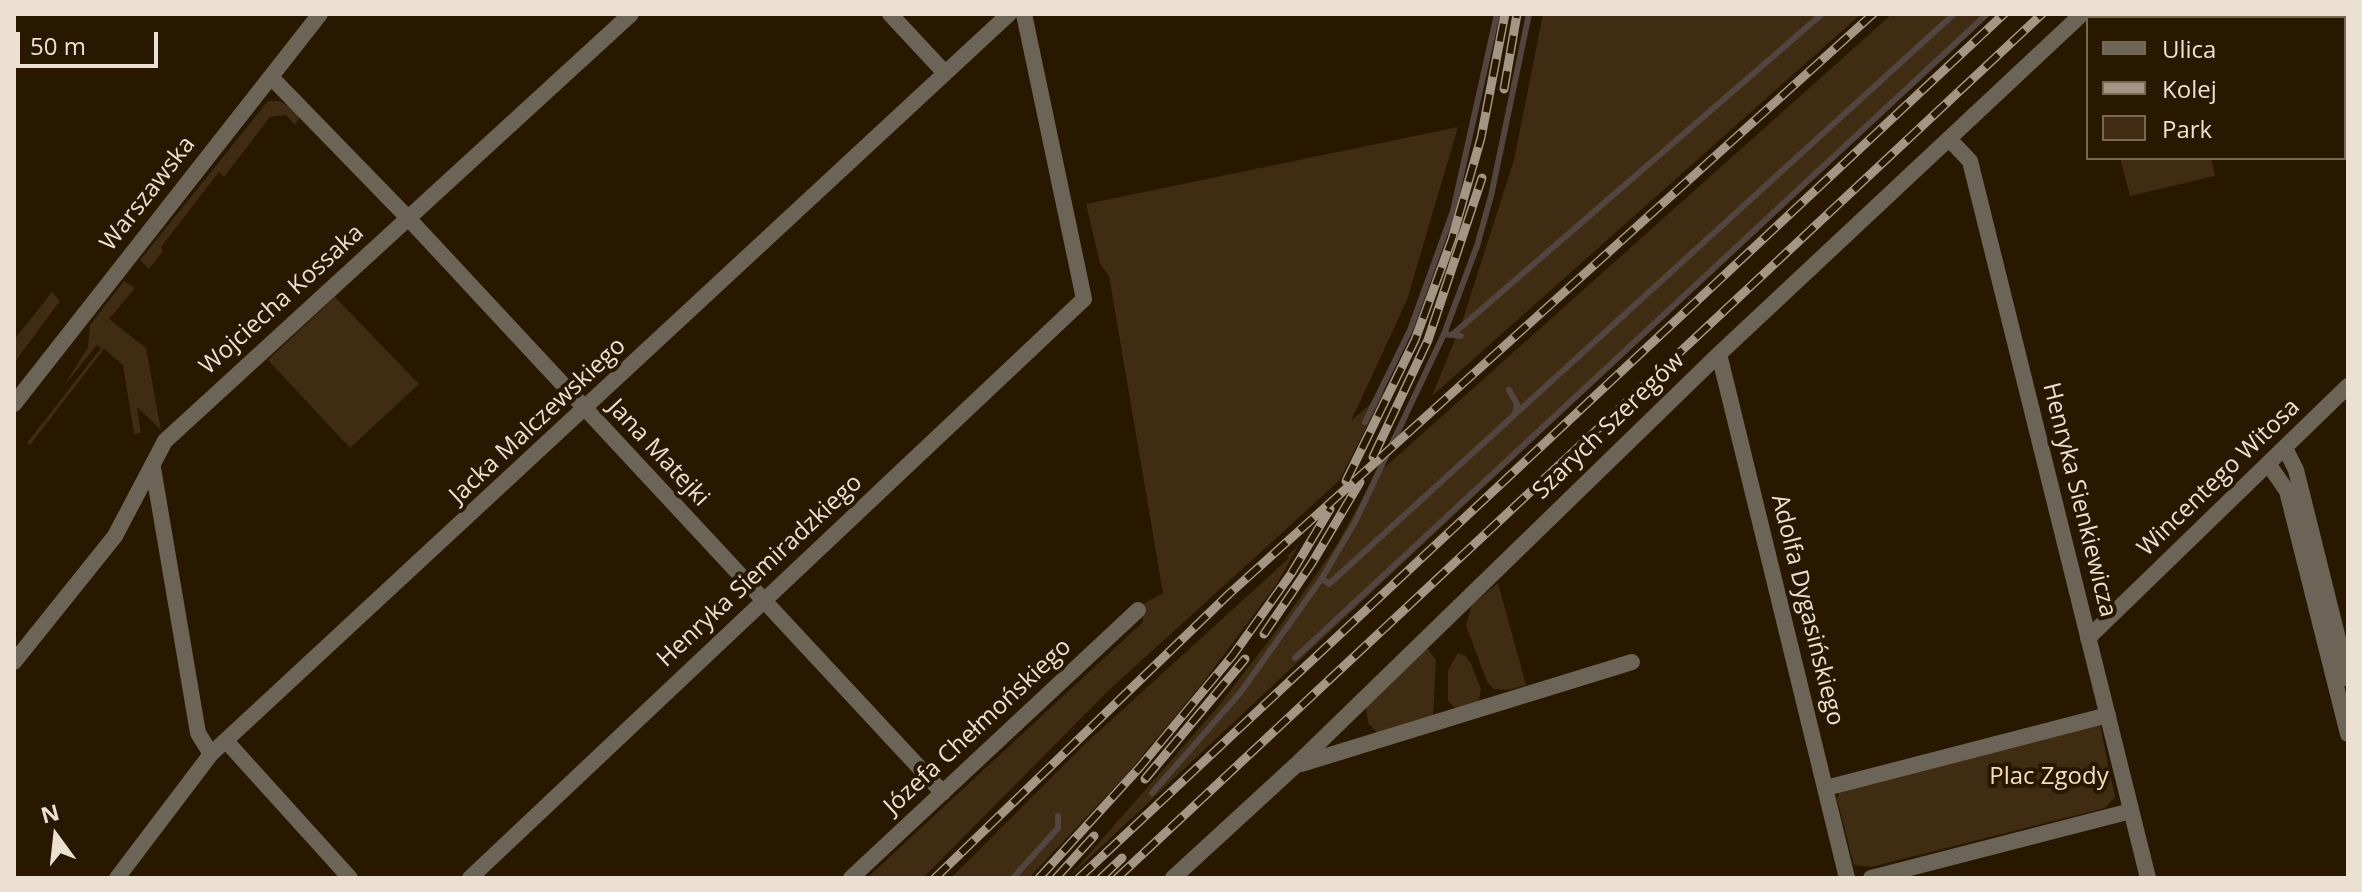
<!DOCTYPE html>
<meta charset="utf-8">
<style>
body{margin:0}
#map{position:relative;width:2362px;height:892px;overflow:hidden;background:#281800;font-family:"Open Sans",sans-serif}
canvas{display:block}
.frame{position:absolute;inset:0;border:16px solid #ebe0d1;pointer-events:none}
.legend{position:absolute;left:2086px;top:16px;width:260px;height:144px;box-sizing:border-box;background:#281800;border:2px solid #766854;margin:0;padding:10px 14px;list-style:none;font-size:24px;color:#ebe0d1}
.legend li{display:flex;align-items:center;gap:16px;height:40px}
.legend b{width:40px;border:2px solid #766854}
.north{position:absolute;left:16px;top:796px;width:80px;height:80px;-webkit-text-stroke:6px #281800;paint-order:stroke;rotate:345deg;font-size:22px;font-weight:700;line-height:32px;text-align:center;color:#ebe0d1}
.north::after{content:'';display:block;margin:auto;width:28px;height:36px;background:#ebe0d1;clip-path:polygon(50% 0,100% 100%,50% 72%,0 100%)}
.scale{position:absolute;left:16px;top:32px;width:142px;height:36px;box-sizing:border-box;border:4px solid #ebe0d1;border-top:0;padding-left:10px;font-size:24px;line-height:28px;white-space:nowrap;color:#ebe0d1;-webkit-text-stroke:6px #281800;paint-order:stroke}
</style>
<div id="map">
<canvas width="2362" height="892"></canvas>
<div class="frame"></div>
<ul class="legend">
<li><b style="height:10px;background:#6d6458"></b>Ulica</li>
<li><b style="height:10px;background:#a39684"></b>Kolej</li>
<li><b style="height:22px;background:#3f2c12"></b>Park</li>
</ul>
<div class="north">N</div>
<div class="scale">50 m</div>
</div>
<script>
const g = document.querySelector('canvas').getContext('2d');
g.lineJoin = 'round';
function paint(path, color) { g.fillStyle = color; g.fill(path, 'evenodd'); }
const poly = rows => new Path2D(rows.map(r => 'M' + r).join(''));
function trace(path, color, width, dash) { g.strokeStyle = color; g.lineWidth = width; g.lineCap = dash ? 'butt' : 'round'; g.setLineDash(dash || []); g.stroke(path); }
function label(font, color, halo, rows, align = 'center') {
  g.font = font + ' "Open Sans",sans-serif'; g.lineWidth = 8; g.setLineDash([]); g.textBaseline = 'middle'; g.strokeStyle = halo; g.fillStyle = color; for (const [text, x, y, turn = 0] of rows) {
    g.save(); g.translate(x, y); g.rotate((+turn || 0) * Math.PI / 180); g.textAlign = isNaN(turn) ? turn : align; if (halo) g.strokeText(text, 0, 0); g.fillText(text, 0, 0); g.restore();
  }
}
paint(poly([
 [1543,14,1861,14,1432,396,1462,322,1514,160],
 [1892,14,1987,14,1068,878,1217,708,1280,626,1336,546,1375,476],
 [268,101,279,101,292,108,300,116,295,125,286,115,270,117,224,177,219,172,161,247,163,251,149,269,140,260],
 [1458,127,1407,300,1351,421,1385,391,1339,481,1108,691,923,878,867,878,1143,622,1143,604,1163,593,1109,276,1100,264,1086,204],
 [2120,158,2211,158,2215,176,2130,196],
 [124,281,135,288,109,319,146,348,161,430,137,407,141,433,134,434,123,365,104,349,30,445,27,443,101,348,97,345,63,387,88,347,90,325],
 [52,292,60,301,14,363,14,340],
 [335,297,419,384,350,448,268,360],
 [1299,545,1276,585,1201,685,1127,774,1029,878,951,878,1085,744,1289,558,1287,556],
 [1498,583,1526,685,1508,690,1494,689,1487,682,1466,625,1472,605],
 [1428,649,1436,660,1433,718,1379,734,1368,723,1366,707,1421,651],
 [1458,653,1466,656,1471,664,1481,689,1478,705,1455,708,1448,701,1448,670],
 [2100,725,2115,797,2105,808,1871,867,1854,865,1837,799,1839,792]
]), '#3f2c12');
trace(poly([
 [1453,334,1822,14],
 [1461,336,1444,334,1477,246,1491,196,1529,14],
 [1509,390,1517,404,1515,414],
 [1365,422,1410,330,1453,211,1497,14],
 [1322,578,1329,584,1954,14],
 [1295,658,1987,14],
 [1152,793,1240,693,1322,578,1355,522,1444,334],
 [1013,878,1058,828,1058,816]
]), '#53453f', 6);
trace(poly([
 [890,14,945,73],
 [271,77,409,219,943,793],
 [1950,140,1970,161,2148,878],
 [1719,354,1847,878],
 [2285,448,2296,470,2348,679],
 [2269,465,2287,491,2348,734],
 [153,468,198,733,211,754],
 [2088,638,2348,386],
 [14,662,115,536,165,441,631,14],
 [227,742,350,878],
 [1301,764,1632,662],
 [1826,788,2108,715],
 [117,878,211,754,1009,14],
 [470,878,1084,299,1024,14],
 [851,878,1138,610],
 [1173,878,1296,765,1719,354,2082,14],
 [1871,878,2131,811]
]), '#6d6458', 16);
trace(poly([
 [14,404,320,14]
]), '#6d6458', 16);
const rail = poly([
 [1504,89,1517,14],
 [1373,457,1428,340,1482,178],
 [1346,481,1415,340,1452,239,1481,138,1505,14],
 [1264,634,1312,563,1360,482],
 [1145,779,1245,659],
 [935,878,1229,594,1873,14],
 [1039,878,1140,767,1233,655,1291,574,1330,509],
 [1056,878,1094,836],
 [1079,878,2004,14],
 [1101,878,1122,858],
 [1117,878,2042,14]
]);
trace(rail, '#a39684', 9);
trace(rail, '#281800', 6, [18]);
label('24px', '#ebe0d1', '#281800', [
 ["Warszawska",148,194,-52],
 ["Wojciecha Kossaka",282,300,-42],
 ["Jacka Malczewskiego",538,421,-43],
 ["Szarych Szeregów",1609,426,-44],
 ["Jana Matejki",658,453,47],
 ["Wincentego Witosa",2219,478,-44],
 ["Henryka Sienkiewicza",2079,500,76],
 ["Henryka Siemiradzkiego",760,571,-43],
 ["Adolfa Dygasińskiego",1807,610,76],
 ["Józefa Chełmońskiego",978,727,-43]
]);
label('24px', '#f8debb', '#281800', [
 ["Plac Zgody",2049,777]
]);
</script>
